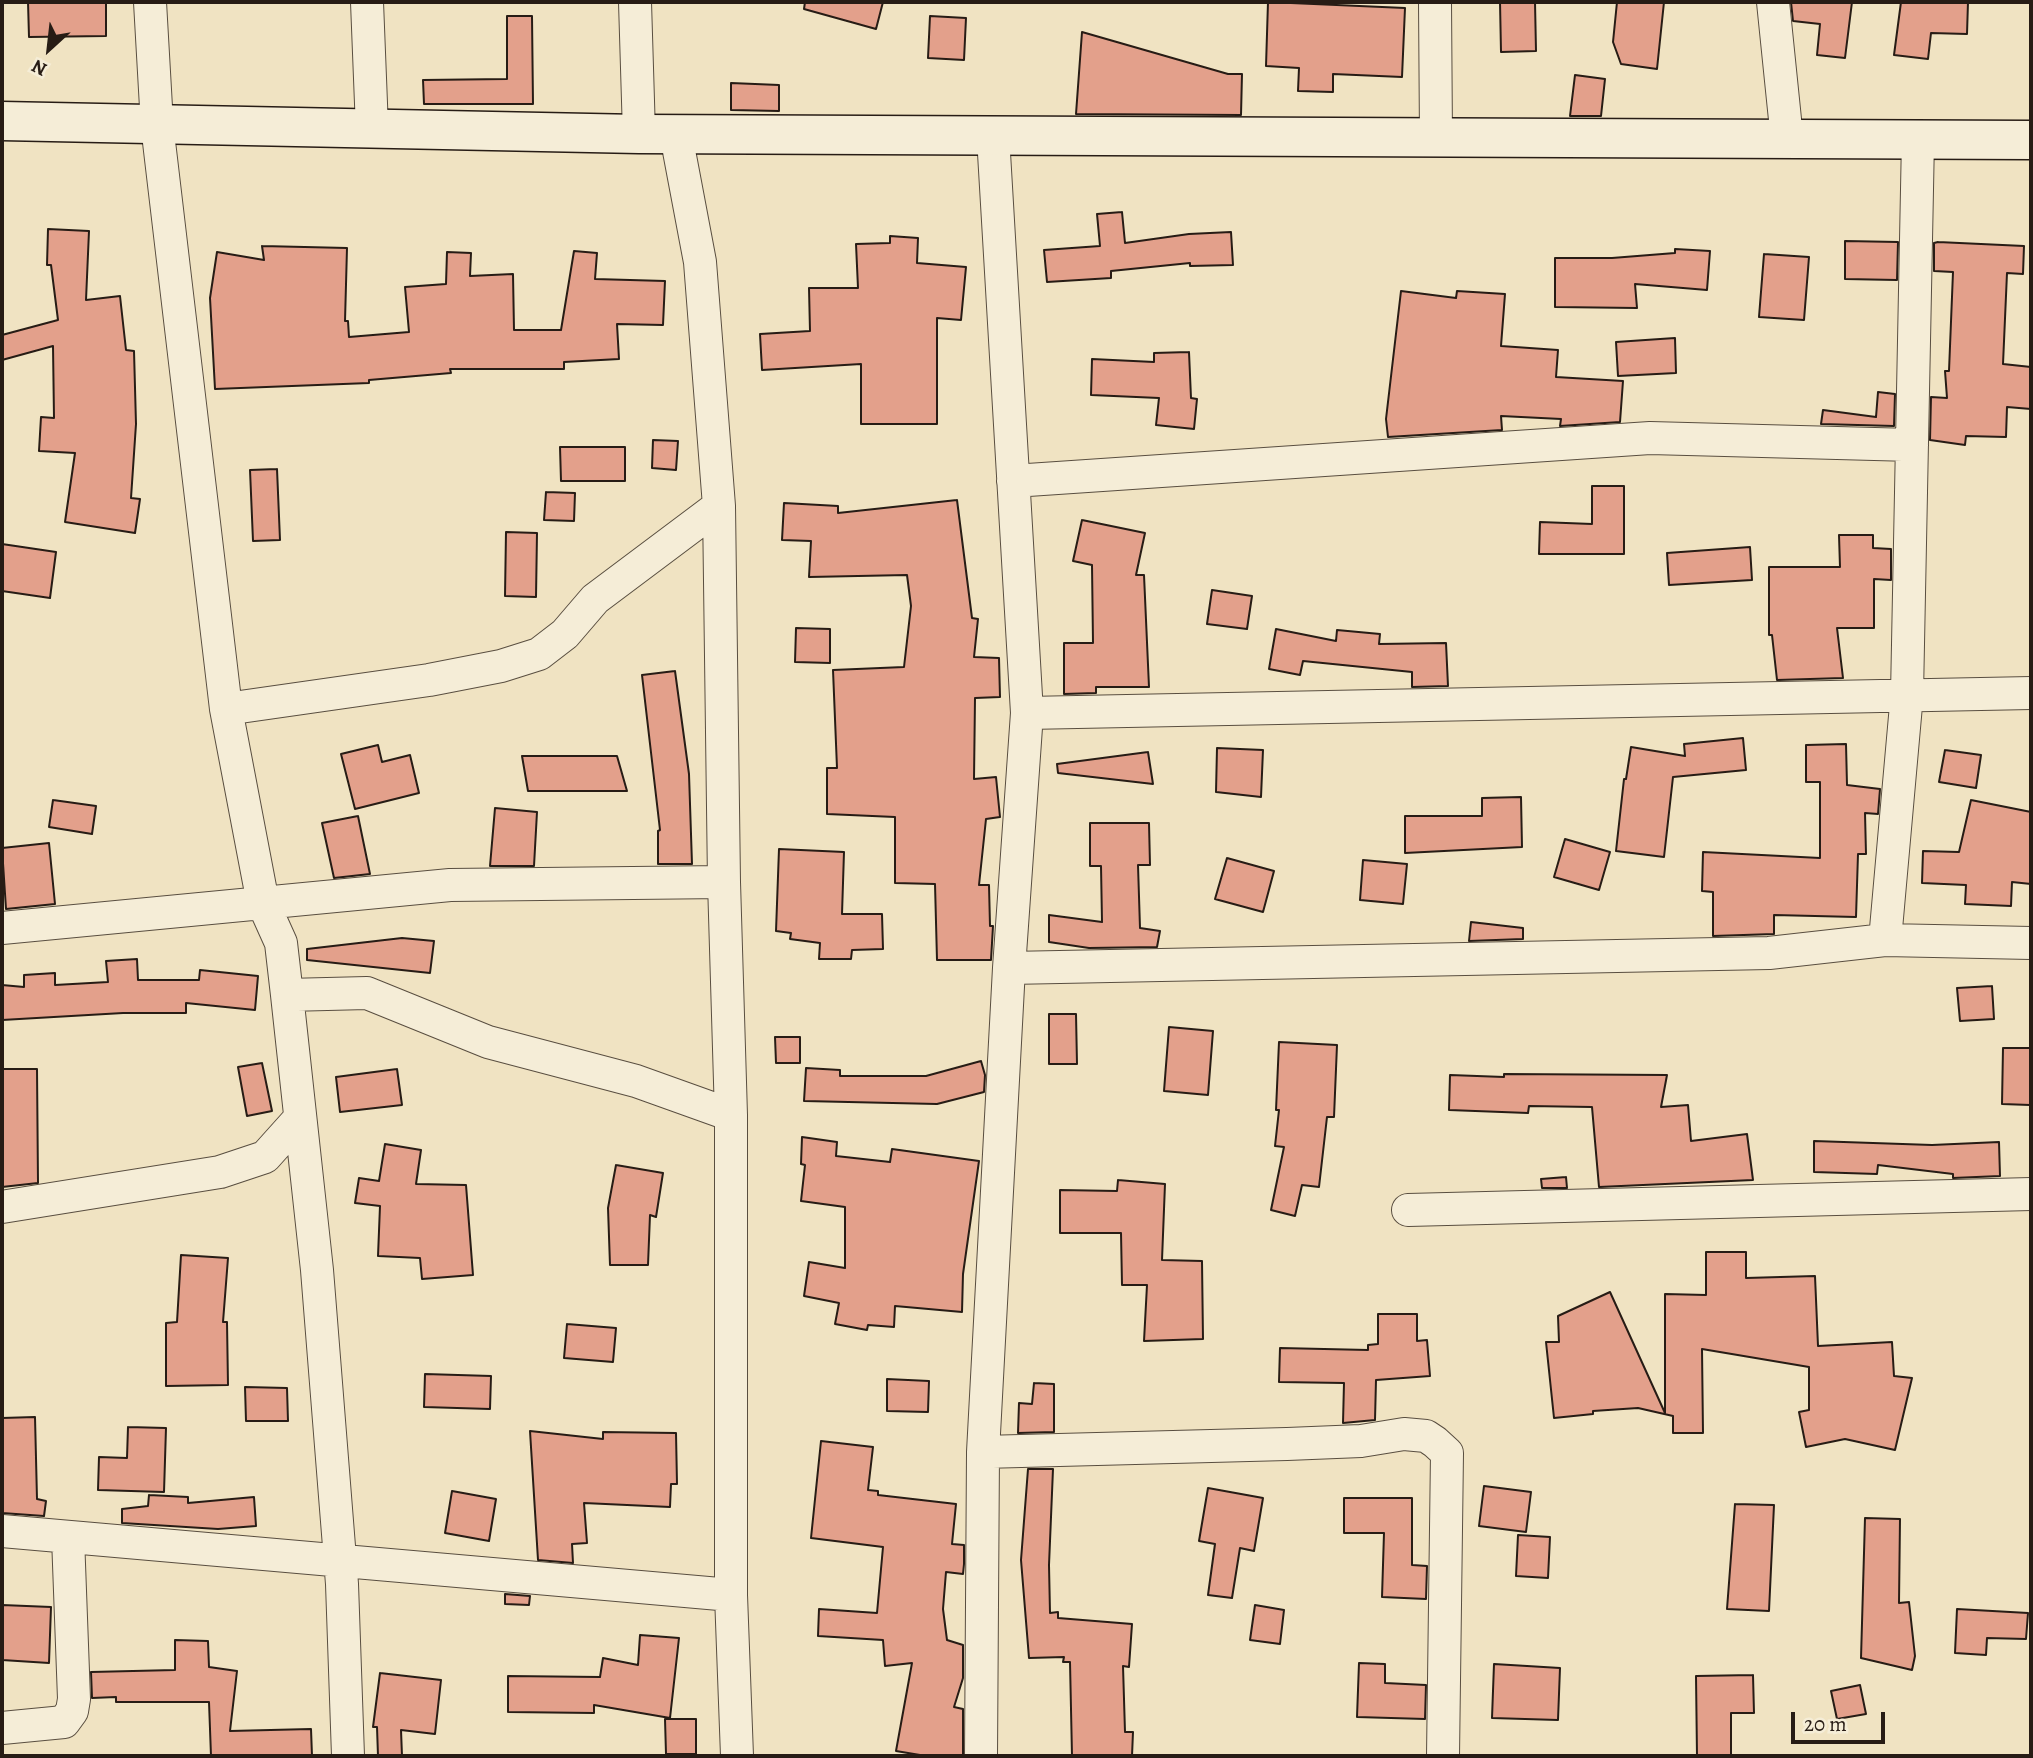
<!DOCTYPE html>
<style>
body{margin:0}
#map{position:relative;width:2033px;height:1758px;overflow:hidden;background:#f0e3c2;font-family:Alegreya,serif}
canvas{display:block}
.frame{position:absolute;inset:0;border:4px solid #271c15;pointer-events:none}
.north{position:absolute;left:14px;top:14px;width:70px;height:70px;-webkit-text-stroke:5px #f5edd7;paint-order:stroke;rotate:207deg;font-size:19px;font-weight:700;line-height:28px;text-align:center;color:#271c15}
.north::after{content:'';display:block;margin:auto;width:24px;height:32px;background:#271c15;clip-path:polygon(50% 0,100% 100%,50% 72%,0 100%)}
.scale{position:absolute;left:1791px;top:1712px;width:94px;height:32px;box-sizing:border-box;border:4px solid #271c15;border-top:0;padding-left:9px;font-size:21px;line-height:24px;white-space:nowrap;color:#271c15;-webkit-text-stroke:5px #f5edd7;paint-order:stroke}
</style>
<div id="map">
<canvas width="2033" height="1758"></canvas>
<div class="frame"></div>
<div class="north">N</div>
<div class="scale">20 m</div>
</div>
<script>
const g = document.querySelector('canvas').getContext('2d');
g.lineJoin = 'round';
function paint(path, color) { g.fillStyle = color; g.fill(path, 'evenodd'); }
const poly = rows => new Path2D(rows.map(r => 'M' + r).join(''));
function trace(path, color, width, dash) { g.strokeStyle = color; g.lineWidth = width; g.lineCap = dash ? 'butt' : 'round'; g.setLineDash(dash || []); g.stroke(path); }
const building = poly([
 [28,2,106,2,106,36,29,37,28,2],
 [805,2,883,2,876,29,804,9,805,2],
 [1268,2,1405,8,1402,77,1333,74,1333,92,1298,91,1299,68,1266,66,1268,2],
 [1500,2,1535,2,1536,51,1501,52,1500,2],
 [1617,2,1664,2,1657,69,1621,64,1613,42,1617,2],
 [1791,2,1852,2,1845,58,1817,55,1820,24,1793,21,1791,2],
 [1901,2,1968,2,1967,34,1931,33,1928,59,1894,55,1901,2],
 [507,16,532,16,533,104,424,104,423,80,507,79,507,16],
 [930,16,966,18,964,60,928,58,930,16],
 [1082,32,1228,74,1242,74,1241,115,1076,114,1082,32],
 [1575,75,1605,79,1601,116,1570,116,1575,75],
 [731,83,779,85,779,111,731,110,731,83],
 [1122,212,1125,243,1189,234,1231,232,1233,265,1190,266,1190,263,1111,271,1111,278,1047,282,1044,250,1100,246,1097,214,1122,212],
 [48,229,89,231,86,300,120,296,126,350,134,351,136,424,131,498,140,499,135,533,65,522,75,453,39,451,41,417,54,418,53,346,2,360,2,335,58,320,51,265,47,265,48,229],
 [890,236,918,238,917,263,966,267,961,320,937,318,937,424,861,424,861,364,762,370,760,334,810,331,809,288,858,288,856,244,890,243,890,236],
 [1845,241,1898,242,1897,280,1845,279,1845,241],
 [1938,242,2024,246,2023,274,2007,273,2003,364,2031,367,2031,409,2007,407,2006,437,1966,436,1965,445,1930,440,1931,397,1947,398,1945,371,1949,371,1953,272,1934,271,1934,243,1938,242],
 [262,246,347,248,345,321,348,321,349,337,409,332,405,287,446,284,447,252,471,253,470,276,513,274,514,330,561,330,574,251,597,253,595,279,665,281,663,325,617,324,619,359,564,362,564,369,450,369,451,373,369,380,369,383,215,389,210,298,217,252,264,260,262,246],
 [1675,249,1710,251,1707,290,1635,284,1637,308,1555,307,1555,258,1612,258,1675,253,1675,249],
 [1764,254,1809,257,1804,320,1759,317,1764,254],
 [1401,291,1456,298,1457,291,1505,294,1501,346,1558,350,1556,377,1623,381,1620,422,1560,426,1561,419,1501,416,1502,430,1388,437,1386,419,1401,291],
 [1675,338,1676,373,1618,376,1616,342,1675,338],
 [1189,352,1191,398,1197,399,1194,429,1156,425,1159,398,1091,395,1092,359,1154,362,1154,353,1189,352],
 [1878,392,1895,394,1894,426,1821,424,1823,410,1876,417,1878,392],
 [653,440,678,441,676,470,652,468,653,440],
 [560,447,625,447,625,481,561,481,560,447],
 [277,469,280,540,253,541,250,470,277,469],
 [1592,486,1624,486,1624,554,1539,554,1540,522,1592,524,1592,486],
 [546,492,575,493,574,521,544,520,546,492],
 [957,500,972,618,978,619,974,657,999,658,1000,697,975,698,974,779,996,777,1000,817,986,819,979,885,989,885,990,926,993,926,991,960,937,960,935,884,895,883,895,817,827,814,827,768,837,768,833,670,904,667,911,606,907,575,809,577,811,541,782,540,784,503,838,506,838,513,957,500],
 [1082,520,1145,533,1136,575,1144,575,1149,687,1096,687,1096,693,1064,694,1064,643,1093,643,1092,565,1073,561,1082,520],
 [506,532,537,533,536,597,505,596,506,532],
 [1839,535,1873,535,1873,548,1891,549,1891,580,1874,579,1874,628,1837,628,1843,678,1777,680,1772,635,1769,635,1769,567,1840,567,1839,535],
 [2,544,56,552,50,598,2,591,2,544],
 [1750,547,1752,580,1669,585,1667,553,1750,547],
 [1212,590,1252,596,1247,629,1207,624,1212,590],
 [796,628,830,629,830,663,795,662,796,628],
 [1276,629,1336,641,1337,630,1380,634,1379,644,1446,643,1448,686,1412,687,1412,672,1303,661,1300,675,1269,669,1276,629],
 [675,671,689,774,692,864,658,864,658,831,660,830,642,675,675,671],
 [1743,738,1746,770,1673,777,1664,857,1616,851,1624,779,1626,779,1631,747,1685,756,1684,744,1743,738],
 [1846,744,1847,785,1880,789,1878,814,1865,813,1866,854,1858,854,1856,917,1774,915,1774,934,1713,936,1713,892,1702,891,1703,852,1820,858,1820,782,1806,782,1806,745,1846,744],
 [378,745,382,762,410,755,419,793,355,809,341,754,378,745],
 [1217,748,1263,750,1261,797,1216,792,1217,748],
 [1945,750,1981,755,1976,788,1939,782,1945,750],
 [1148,752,1153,784,1058,773,1057,764,1148,752],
 [522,756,617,756,627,791,528,791,522,756],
 [1521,797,1522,847,1405,853,1405,816,1482,816,1482,798,1521,797],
 [53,800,96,806,92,834,49,827,53,800],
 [1971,800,2031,812,2031,884,2012,882,2011,906,1965,904,1966,885,1922,883,1923,851,1959,852,1971,800],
 [495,808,537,812,534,866,490,866,495,808],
 [358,816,370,874,334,878,322,823,358,816],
 [1090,823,1149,823,1150,865,1138,865,1140,928,1160,931,1157,947,1089,948,1049,942,1049,915,1102,922,1101,866,1090,866,1090,823],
 [1565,839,1610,852,1599,890,1554,877,1565,839],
 [49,843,55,904,6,909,2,848,49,843],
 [779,849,844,852,842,914,882,914,883,949,852,950,851,959,819,959,820,943,790,939,791,933,776,931,779,849],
 [1227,858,1274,871,1263,912,1215,899,1227,858],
 [1363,860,1407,864,1403,904,1360,900,1363,860],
 [1471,922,1523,928,1523,939,1469,941,1471,922],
 [402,938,434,941,430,973,307,960,307,949,402,938],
 [137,959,138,980,199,980,200,970,258,976,255,1010,186,1003,186,1013,123,1013,2,1020,2,985,24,987,24,975,55,973,55,985,108,982,106,961,137,959],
 [1992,986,1994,1019,1960,1021,1957,988,1992,986],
 [1049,1014,1076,1014,1077,1064,1049,1064,1049,1014],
 [1169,1027,1213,1031,1208,1095,1164,1091,1169,1027],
 [775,1037,800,1037,800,1063,776,1063,775,1037],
 [1279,1042,1337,1045,1334,1117,1327,1117,1319,1187,1302,1185,1295,1216,1271,1210,1284,1147,1275,1146,1279,1110,1276,1110,1279,1042],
 [2003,1048,2031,1048,2030,1105,2002,1104,2003,1048],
 [981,1061,985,1075,984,1092,937,1104,804,1101,806,1068,840,1070,840,1076,926,1076,981,1061],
 [262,1063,272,1111,247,1116,238,1067,262,1063],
 [2,1069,37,1069,38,1183,2,1187,2,1069],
 [397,1069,402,1105,340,1112,336,1077,397,1069],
 [1504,1074,1667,1075,1661,1107,1688,1105,1691,1141,1747,1134,1753,1180,1599,1187,1592,1107,1529,1106,1528,1113,1449,1110,1450,1075,1504,1077,1504,1074],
 [802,1137,837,1142,836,1156,890,1162,892,1149,979,1161,963,1274,962,1312,895,1306,894,1327,868,1325,867,1330,835,1324,839,1303,804,1296,809,1262,845,1268,845,1207,801,1201,805,1165,801,1164,802,1137],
 [1814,1141,1932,1145,1999,1142,2000,1176,1953,1178,1953,1174,1878,1165,1877,1174,1814,1172,1814,1141],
 [385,1144,421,1150,416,1184,466,1185,473,1275,422,1279,420,1258,378,1256,380,1206,355,1203,359,1178,379,1181,385,1144],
 [616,1165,663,1173,656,1217,650,1215,648,1265,610,1265,608,1208,616,1165],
 [1566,1177,1567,1188,1542,1188,1541,1179,1566,1177],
 [1118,1180,1165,1184,1162,1260,1202,1261,1203,1339,1144,1341,1147,1285,1122,1285,1121,1233,1060,1233,1060,1190,1117,1191,1118,1180],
 [1706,1252,1746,1252,1746,1278,1815,1276,1818,1346,1892,1342,1894,1376,1912,1378,1895,1450,1845,1439,1806,1447,1799,1412,1809,1410,1809,1367,1702,1349,1703,1433,1673,1433,1673,1416,1638,1408,1593,1411,1593,1414,1554,1418,1546,1342,1559,1342,1558,1316,1610,1292,1665,1413,1665,1294,1706,1295,1706,1252],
 [181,1255,228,1258,223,1322,227,1322,228,1385,166,1386,166,1323,177,1322,181,1255],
 [1378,1314,1417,1314,1417,1341,1427,1340,1430,1376,1376,1380,1375,1420,1343,1423,1344,1383,1279,1382,1280,1348,1368,1350,1368,1345,1378,1344,1378,1314],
 [567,1324,616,1328,613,1362,564,1358,567,1324],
 [425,1374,491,1376,490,1409,424,1407,425,1374],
 [887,1379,929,1381,928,1412,887,1411,887,1379],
 [1034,1383,1054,1384,1054,1432,1018,1433,1019,1403,1032,1404,1034,1383],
 [245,1387,287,1388,288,1421,246,1421,245,1387],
 [35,1417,37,1499,46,1501,44,1516,2,1513,2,1418,35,1417],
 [128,1427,166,1428,164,1492,98,1490,99,1457,127,1458,128,1427],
 [530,1431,603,1439,603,1432,676,1433,677,1484,671,1484,670,1507,584,1503,587,1543,572,1544,573,1563,538,1560,530,1431],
 [821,1441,873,1447,868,1490,878,1491,878,1495,956,1504,952,1544,964,1545,964,1564,963,1574,946,1572,943,1609,947,1640,963,1645,963,1678,954,1707,963,1709,963,1756,926,1756,896,1751,912,1663,885,1666,883,1640,818,1636,819,1609,877,1613,883,1547,811,1538,821,1441],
 [1028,1469,1053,1469,1049,1565,1050,1613,1058,1612,1058,1618,1132,1624,1129,1667,1123,1666,1125,1732,1133,1732,1132,1756,1072,1756,1070,1662,1063,1662,1064,1657,1029,1658,1021,1560,1028,1469],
 [1484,1486,1531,1492,1526,1532,1479,1526,1484,1486],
 [1208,1488,1263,1498,1254,1551,1240,1548,1232,1598,1208,1595,1215,1544,1199,1541,1208,1488],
 [452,1491,496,1499,489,1541,445,1533,452,1491],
 [149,1495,188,1497,188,1503,254,1497,256,1526,218,1529,122,1523,122,1509,148,1506,149,1495],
 [1344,1498,1412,1498,1412,1565,1427,1566,1426,1599,1382,1597,1384,1533,1344,1533,1344,1498],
 [1735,1504,1774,1505,1769,1611,1727,1609,1735,1504],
 [1865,1518,1900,1519,1899,1603,1909,1602,1915,1656,1912,1670,1861,1658,1865,1518],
 [1518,1535,1550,1537,1548,1578,1516,1576,1518,1535],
 [505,1594,530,1596,529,1605,505,1604,505,1594],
 [2,1605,51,1607,49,1663,2,1660,2,1605],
 [1255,1605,1284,1610,1280,1644,1250,1640,1255,1605],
 [1957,1609,2028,1613,2026,1639,1987,1638,1986,1655,1955,1653,1957,1609],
 [640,1635,679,1638,670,1718,594,1705,594,1713,508,1712,508,1676,600,1677,603,1658,638,1665,640,1635],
 [175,1640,208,1641,209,1667,237,1671,230,1731,311,1729,312,1756,211,1756,209,1702,116,1702,116,1697,92,1698,91,1672,175,1670,175,1640],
 [1359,1663,1385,1664,1385,1683,1426,1685,1425,1719,1357,1717,1359,1663],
 [1494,1664,1560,1668,1558,1720,1492,1718,1494,1664],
 [380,1673,441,1680,435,1734,401,1730,402,1756,378,1756,377,1727,373,1727,380,1673],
 [1753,1675,1754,1713,1731,1713,1731,1756,1697,1756,1696,1676,1753,1675],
 [1860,1685,1866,1714,1837,1719,1831,1691,1860,1685],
 [665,1719,696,1719,696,1754,666,1754,665,1719]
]);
paint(building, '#e3a08b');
trace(building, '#271c15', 2);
const street = poly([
 [150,2,157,125,226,709,263,903,281,943,287,995,317,1270,342,1584,348,1756],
 [367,2,372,129],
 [635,2,639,134],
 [1435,2,1436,138],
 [1773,2,1787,139],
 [676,135,700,262,719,506,724,882,731,1115,731,1595,737,1756],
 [1013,481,1650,438,1912,445],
 [226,709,429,680,501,666,539,654,565,634,595,599,719,506],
 [1027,713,2031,693],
 [2,928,450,885,724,882],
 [1885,940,1907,694,1918,139],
 [1009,968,1769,953,1885,940,2031,943],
 [287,995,367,993,488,1042,636,1081,731,1115],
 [2,1207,220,1172,265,1157,300,1118],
 [1408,1210,2031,1194],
 [983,1452,1287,1444,1361,1441,1404,1434,1426,1436,1435,1442,1447,1453,1443,1756],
 [2,1531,731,1595],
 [2,1728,64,1722,72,1711,74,1699,68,1537],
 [981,1756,983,1452,1009,968,1027,713,993,136]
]);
const secondary = poly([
 [2,121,639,134,2031,140]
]);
trace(street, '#594e40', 34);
trace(secondary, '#271c15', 41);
trace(street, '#f5edd7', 32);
trace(secondary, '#f5edd7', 38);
</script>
